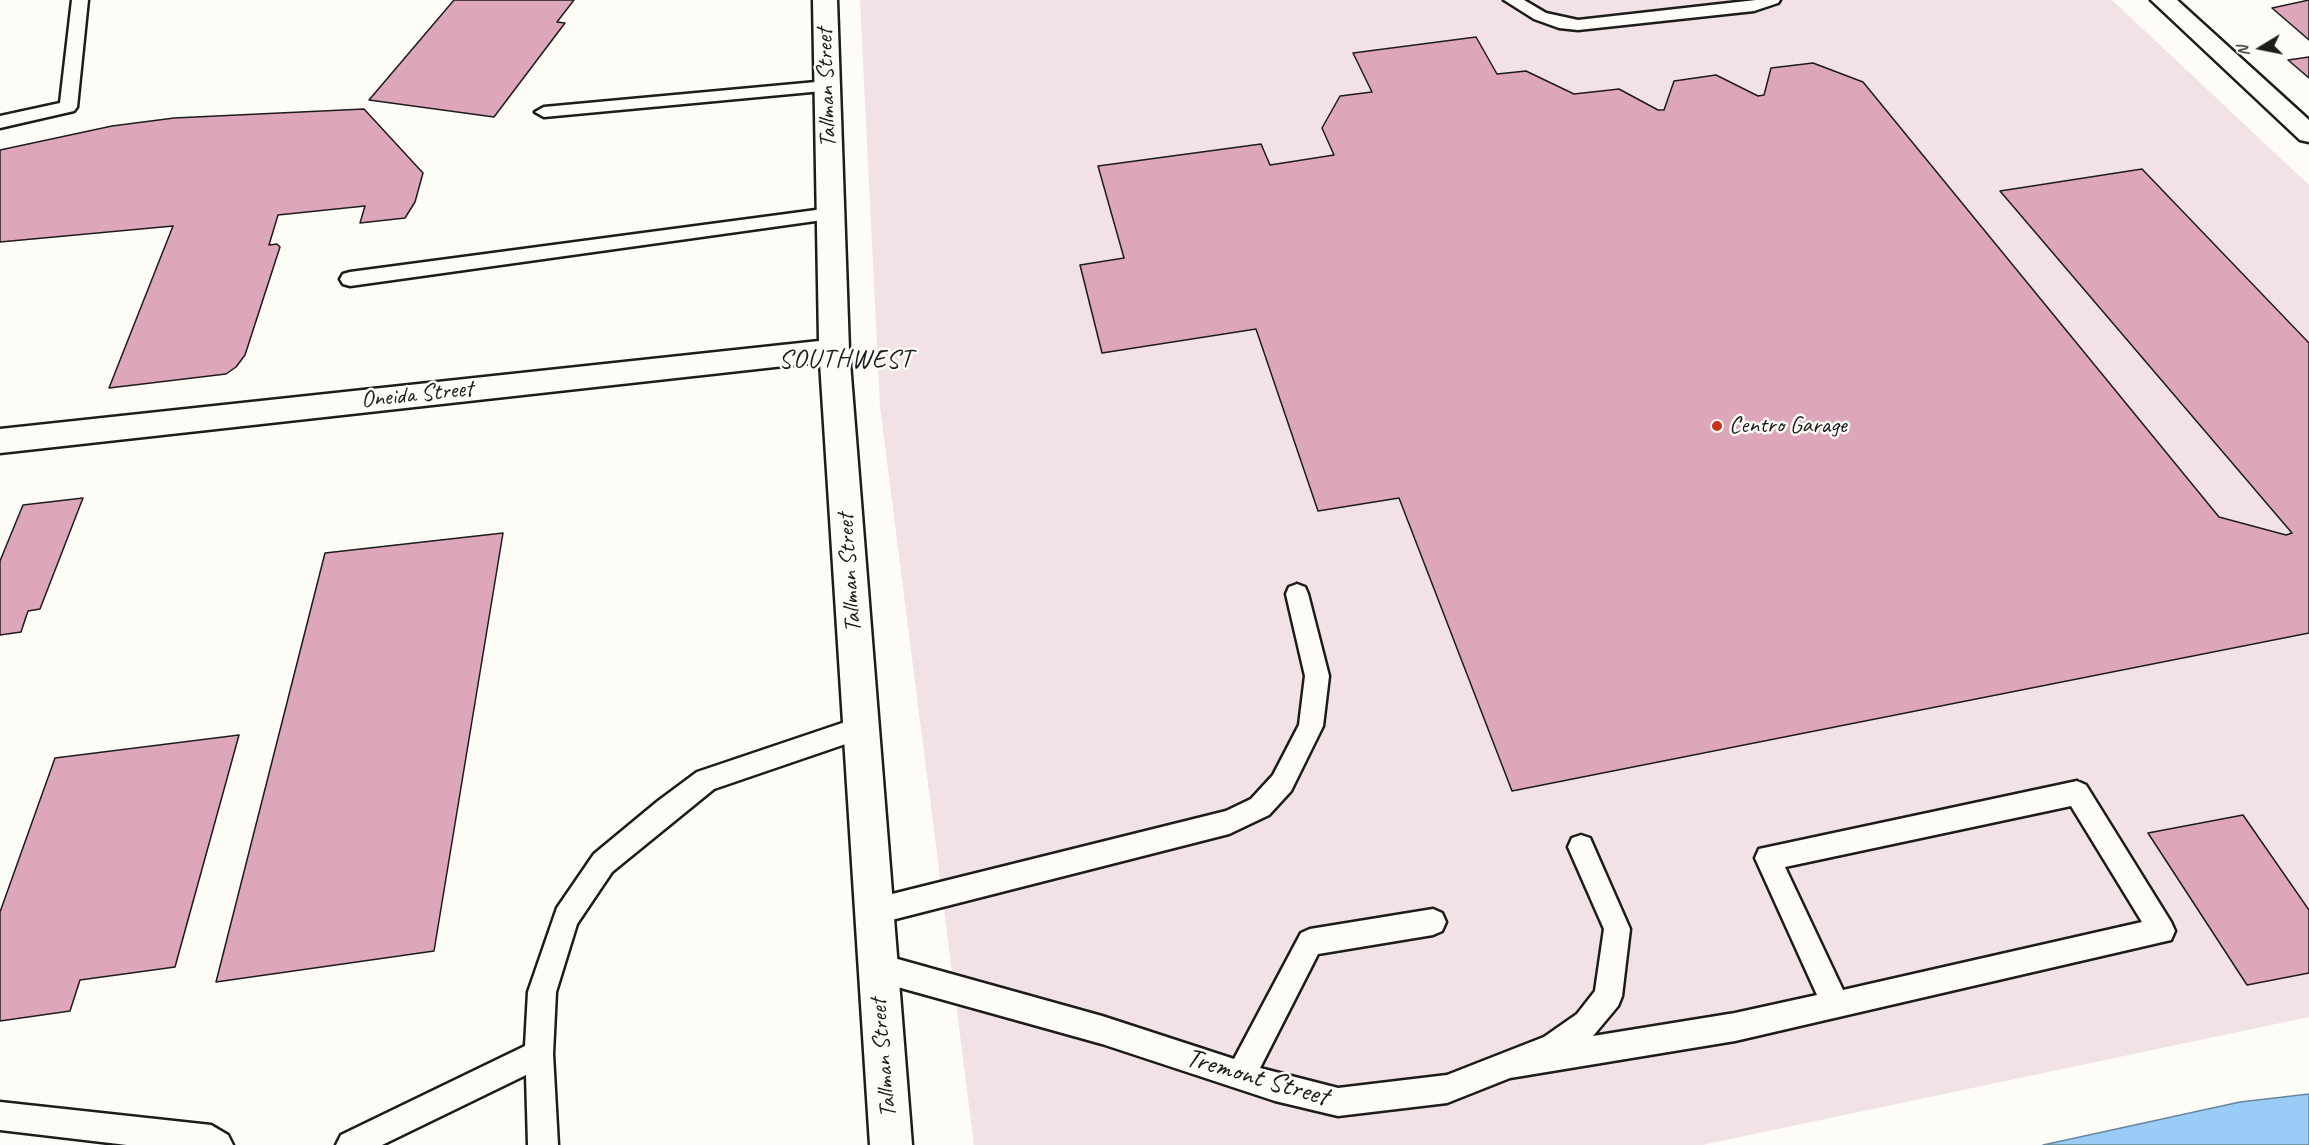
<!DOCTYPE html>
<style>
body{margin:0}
#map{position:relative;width:2309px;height:1145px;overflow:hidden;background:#fdfcf7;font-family:Caveat,sans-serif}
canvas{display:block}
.north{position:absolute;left:2231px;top:18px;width:60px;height:60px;-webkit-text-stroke:4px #fdfcf7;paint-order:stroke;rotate:260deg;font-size:16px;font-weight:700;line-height:24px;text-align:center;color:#1c1c1c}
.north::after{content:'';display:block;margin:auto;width:21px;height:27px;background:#1c1c1c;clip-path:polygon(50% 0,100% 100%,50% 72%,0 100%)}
</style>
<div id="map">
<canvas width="2309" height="1145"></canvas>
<div class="north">N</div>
</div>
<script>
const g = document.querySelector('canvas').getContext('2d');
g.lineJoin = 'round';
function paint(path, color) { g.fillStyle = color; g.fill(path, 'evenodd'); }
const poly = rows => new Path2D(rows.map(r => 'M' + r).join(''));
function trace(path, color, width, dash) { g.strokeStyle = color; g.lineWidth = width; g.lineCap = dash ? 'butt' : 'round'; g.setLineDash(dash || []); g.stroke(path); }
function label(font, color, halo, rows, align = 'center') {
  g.font = font + ' Caveat,sans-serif'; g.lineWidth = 5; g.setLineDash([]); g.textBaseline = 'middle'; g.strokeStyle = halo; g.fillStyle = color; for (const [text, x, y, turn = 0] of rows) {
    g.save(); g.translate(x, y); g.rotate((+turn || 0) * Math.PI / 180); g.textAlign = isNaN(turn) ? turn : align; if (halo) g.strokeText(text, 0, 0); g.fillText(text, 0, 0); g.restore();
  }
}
paint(poly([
 [860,0,2112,0,2309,185,2309,1017,1702,1145,974,1145,880,407]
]), '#f3e2e5');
const water = poly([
 [2309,1094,2309,1145,2043,1145,2240,1102,2309,1094]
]);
paint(water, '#99ccf6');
trace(water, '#67869f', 1.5);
const building = poly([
 [454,0,574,0,557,22,565,23,494,117,369,100,454,0],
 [2309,0,2309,40,2272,8,2309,0],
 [1476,37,1497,74,1526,71,1574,94,1619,89,1658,110,1664,110,1674,81,1716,75,1758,96,1764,95,1771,68,1813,63,1863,82,2219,517,2286,535,2292,533,2000,191,2142,169,2309,343,2309,633,1512,791,1399,498,1318,511,1256,329,1102,353,1080,265,1124,258,1098,166,1261,144,1270,165,1334,155,1322,128,1340,96,1372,92,1353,53,1476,37],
 [2309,57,2309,78,2288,60,2309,57],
 [364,109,423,173,415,202,405,218,360,223,365,206,278,215,269,245,277,244,280,247,245,355,236,367,226,374,109,388,173,226,0,242,0,150,112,126,174,118,364,109],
 [83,498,40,609,28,611,21,632,0,635,0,561,23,505,83,498],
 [503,533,434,951,216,982,325,553,503,533],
 [239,735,175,967,80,980,70,1011,0,1021,0,912,55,758,239,735],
 [2243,815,2309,910,2309,973,2247,985,2148,833,2243,815]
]);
paint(building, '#dda6ba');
trace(building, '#1c1c1c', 1.5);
const lane = poly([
 [72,0,88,0,77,107,74,111,0,128,0,116,60,103,72,0],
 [1504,0,1524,0,1546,13,1578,20,1756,0,1780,0,1778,3,1754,11,1578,30,1559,28,1534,19,1504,0],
 [827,81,833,82,835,86,833,90,544,117,535,112,544,107,827,81],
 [831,208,837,210,840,214,837,218,350,286,343,284,340,279,343,274,350,272,831,208],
 [1297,584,1305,587,1308,594,1329,676,1323,726,1291,791,1269,815,1229,834,872,925,863,921,859,912,863,903,872,899,1226,811,1251,799,1273,775,1299,725,1305,676,1286,594,1289,587,1297,584],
 [860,717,869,720,872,728,869,736,714,789,612,872,577,924,556,992,553,1054,558,1145,528,1145,526,1075,382,1145,336,1145,341,1135,525,1046,528,992,557,908,594,854,658,801,697,772,860,717],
 [2077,781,2086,785,2171,922,2175,931,2171,940,1735,1041,1510,1078,1447,1103,1338,1116,1275,1101,1102,1044,876,981,866,977,862,967,866,957,876,953,1102,1016,1234,1059,1301,933,1310,929,1433,909,1442,913,1446,922,1442,931,1433,935,1318,954,1260,1068,1338,1088,1447,1075,1544,1037,1577,1014,1595,991,1604,929,1568,847,1572,838,1581,835,1590,838,1630,929,1622,996,1618,1006,1593,1036,1735,1013,1817,995,1755,858,1759,849,2077,781],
 [2071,806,2142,922,1843,990,1785,867,2071,806],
 [0,1102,211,1125,228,1135,233,1145,127,1145,0,1130,0,1102]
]);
const street = poly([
 [813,0,837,0,849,350,912,1145,870,1145,820,362,0,453,0,429,819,341,813,0],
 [2151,0,2177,0,2309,120,2309,142,2300,140,2151,0]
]);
trace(lane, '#1c1c1c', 5);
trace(street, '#1c1c1c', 5);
paint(lane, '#fdfcf7');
paint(street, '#fdfcf7');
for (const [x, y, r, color] of [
 [1717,426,6,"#c8321e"]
]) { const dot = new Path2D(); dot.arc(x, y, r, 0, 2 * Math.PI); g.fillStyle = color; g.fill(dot); trace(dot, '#fdfcf7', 2); }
label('24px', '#1c1c1c', '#fdfcf7', [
 ["Tallman Street",827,88,-92],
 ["Oneida Street",417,395,-6],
 ["Tallman Street",850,573,-94],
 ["Tallman Street",884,1058,-95]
]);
label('24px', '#1c1c1c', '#fdfcf7', [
 ["Centro Garage",1729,426]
], 'left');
g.letterSpacing = '1.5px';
label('26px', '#1c1c1c', '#fdfcf7', [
 ["SOUTHWEST",846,360]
]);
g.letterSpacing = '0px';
label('28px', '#1c1c1c', '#fdfcf7', [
 ["Tremont Street",1257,1078,16]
]);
</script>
